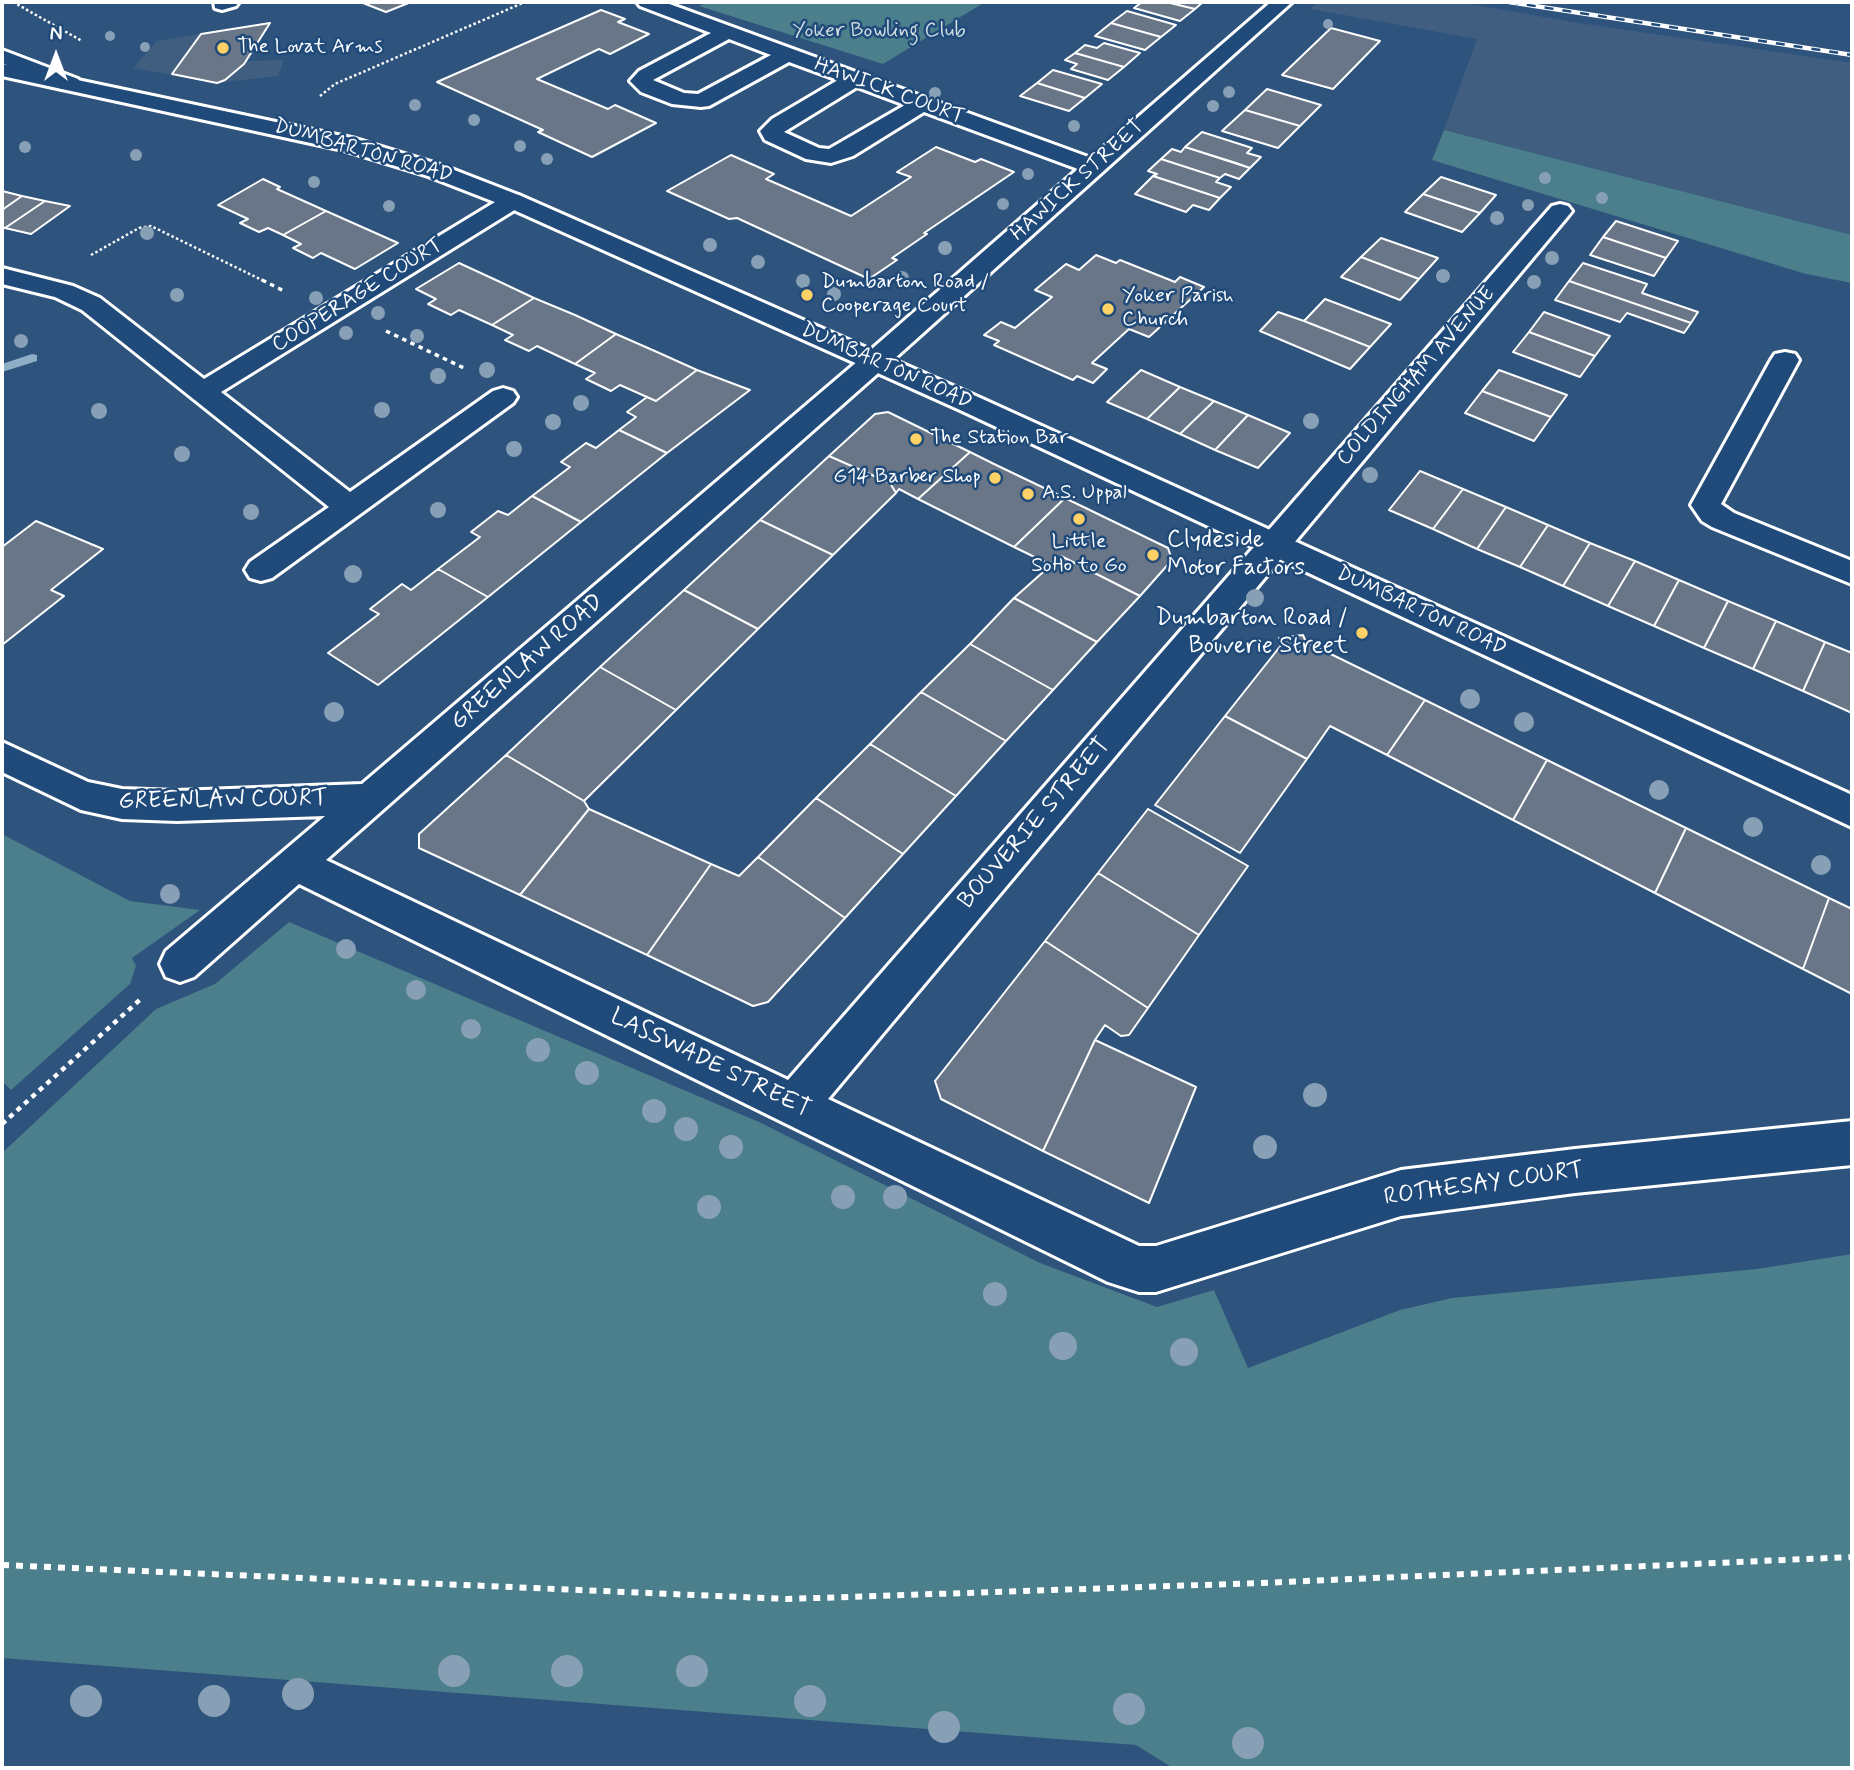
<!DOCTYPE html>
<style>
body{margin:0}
#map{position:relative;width:1854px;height:1770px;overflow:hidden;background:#2e537d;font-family:Mynerve,sans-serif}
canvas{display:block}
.frame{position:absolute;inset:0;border:4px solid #fff;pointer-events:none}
.north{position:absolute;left:21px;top:21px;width:70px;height:70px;-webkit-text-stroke:5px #1f4a7a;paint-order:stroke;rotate:0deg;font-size:19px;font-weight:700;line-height:28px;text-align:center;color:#fff}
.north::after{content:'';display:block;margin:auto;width:24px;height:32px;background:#fff;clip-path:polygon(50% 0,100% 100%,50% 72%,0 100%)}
</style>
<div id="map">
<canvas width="1854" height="1770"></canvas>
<div class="frame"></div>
<div class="north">N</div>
</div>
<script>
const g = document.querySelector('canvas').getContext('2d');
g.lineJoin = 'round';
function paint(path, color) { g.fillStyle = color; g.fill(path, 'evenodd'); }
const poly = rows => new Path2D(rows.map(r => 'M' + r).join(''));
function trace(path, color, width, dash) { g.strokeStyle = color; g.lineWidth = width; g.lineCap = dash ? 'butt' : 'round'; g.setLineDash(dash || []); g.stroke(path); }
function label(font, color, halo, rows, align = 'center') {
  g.font = font + ' Mynerve,sans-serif'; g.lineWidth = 5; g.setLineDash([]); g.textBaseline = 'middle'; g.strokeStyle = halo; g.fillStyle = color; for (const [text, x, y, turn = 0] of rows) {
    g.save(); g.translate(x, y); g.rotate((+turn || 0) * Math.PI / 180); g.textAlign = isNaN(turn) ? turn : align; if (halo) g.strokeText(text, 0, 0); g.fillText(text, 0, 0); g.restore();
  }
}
paint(poly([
 [1318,2,1457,2,1579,23,1852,63,1852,235,1444,130,1477,39,1310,9],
 [270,23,246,61,284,60,278,76,217,83,133,68,157,41]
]), '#3f5e80');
paint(poly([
 [707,2,985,2,883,64,699,6],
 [1444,130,1852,235,1852,283,1806,274,1432,160],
 [2,834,130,901,200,910,132,958,136,966,130,984,11,1090,2,1081],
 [289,922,759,1122,1040,1263,1157,1307,1214,1290,1248,1368,1400,1310,1452,1298,1757,1269,1852,1254,1852,1768,1173,1768,1136,1745,2,1658,2,1153,156,1009,215,984]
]), '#4b7f8c');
paint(poly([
 [32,354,37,355,37,361,2,372,2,364,32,354]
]), '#8eaec5');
const building = poly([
 [366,2,411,2,386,12,363,3,366,2],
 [1142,2,1166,2,1195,9,1180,21,1134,8,1142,2],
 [1166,2,1203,2,1195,9,1166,2],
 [601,10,625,19,618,22,649,34,610,54,599,49,537,79,608,109,615,105,656,123,592,157,538,132,543,130,437,82,601,10],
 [1127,11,1176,25,1161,37,1111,23,1127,11],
 [270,23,244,64,225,80,217,83,172,74,201,34,270,23],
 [1111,23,1161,37,1145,50,1095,36,1111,23],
 [1331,28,1380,41,1333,89,1282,75,1331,28],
 [1104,43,1140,53,1124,67,1075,53,1085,45,1097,48,1104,43],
 [1075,53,1124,67,1108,80,1071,69,1077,64,1065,60,1075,53],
 [1053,70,1102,84,1085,98,1037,83,1053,70],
 [1037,83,1085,98,1069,111,1020,96,1037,83],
 [1267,89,1321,105,1300,126,1245,110,1267,89],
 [1245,110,1300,126,1278,148,1222,131,1245,110],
 [1202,132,1252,148,1247,153,1261,157,1250,168,1185,147,1202,132],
 [936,147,975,162,981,159,1014,172,924,233,927,234,892,258,897,260,869,279,737,218,729,219,667,191,731,155,774,174,766,179,851,216,911,177,897,172,936,147],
 [1185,147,1236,163,1250,168,1239,179,1225,174,1220,178,1161,159,1172,149,1181,152,1185,147],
 [1161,159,1220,178,1216,182,1231,187,1220,198,1153,176,1157,174,1148,171,1161,159],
 [1153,176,1205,193,1220,198,1209,210,1193,205,1186,212,1135,194,1153,176],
 [1441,177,1496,195,1480,213,1423,194,1441,177],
 [263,179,280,187,277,189,326,211,283,235,268,228,259,232,240,223,248,219,218,205,263,179],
 [2,191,22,196,2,210,2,191],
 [1423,194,1480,213,1462,232,1405,212,1423,194],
 [22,196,45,201,5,228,2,227,2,210,22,196],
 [45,201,70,206,31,234,5,228,45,201],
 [326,211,398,243,355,269,321,253,313,258,293,248,301,244,283,235,326,211],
 [1616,221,1678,241,1666,258,1603,237,1616,221],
 [1603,237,1666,258,1654,276,1590,255,1603,237],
 [1381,238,1438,258,1419,279,1361,257,1381,238],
 [1096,255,1116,263,1120,260,1175,282,1180,277,1204,287,1149,337,1129,329,1092,363,1107,369,1093,383,1077,376,1073,380,994,345,999,341,984,335,1001,322,1015,328,1052,297,1035,290,1066,264,1079,270,1096,255],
 [1361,257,1419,279,1400,300,1341,277,1361,257],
 [459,263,498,281,534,298,492,325,459,310,451,315,428,304,436,299,416,289,459,263],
 [1583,263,1647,284,1642,293,1698,312,1691,323,1569,281,1583,263],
 [1569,281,1691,323,1684,333,1627,313,1620,322,1555,300,1569,281],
 [534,298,575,315,616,334,575,364,537,346,529,351,505,340,513,335,492,325,534,298],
 [1325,299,1391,324,1370,347,1304,321,1325,299],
 [1278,312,1304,321,1370,347,1350,369,1260,331,1278,312],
 [1544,312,1610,336,1595,356,1529,332,1544,312],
 [1529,332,1595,356,1580,377,1513,352,1529,332],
 [616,334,657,352,697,370,656,401,620,385,611,391,586,379,595,373,575,364,616,334],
 [697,370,750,390,667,453,619,430,636,417,627,412,647,397,656,401,697,370],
 [1141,370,1180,387,1147,419,1107,402,1141,370],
 [1499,370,1567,395,1551,417,1482,391,1499,370],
 [1180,387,1214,401,1180,434,1147,419,1180,387],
 [1482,391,1551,417,1534,441,1465,413,1482,391],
 [1214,401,1248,415,1215,450,1180,434,1214,401],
 [888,412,937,436,970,452,918,499,899,489,896,493,890,483,829,456,875,414,888,412],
 [1248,415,1290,433,1258,468,1215,450,1248,415],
 [619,430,667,453,581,522,532,496,570,467,561,462,586,443,596,448,619,430],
 [970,452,994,464,1065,498,1014,547,918,499,970,452],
 [829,456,890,483,896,493,833,555,760,520,829,456],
 [1420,471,1463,489,1433,529,1389,510,1420,471],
 [1463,489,1506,507,1477,549,1433,529,1463,489],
 [532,496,581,522,488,597,438,569,480,537,471,532,498,511,508,515,532,496],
 [1065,498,1168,548,1172,560,1140,596,1061,556,1049,564,1014,547,1065,498],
 [1506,507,1548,525,1520,567,1477,549,1506,507],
 [760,520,833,555,758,629,684,590,760,520],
 [36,521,103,549,51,590,64,596,2,645,2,547,36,521],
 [1548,525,1590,543,1563,586,1520,567,1548,525],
 [1590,543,1635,561,1608,606,1563,586,1590,543],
 [1061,556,1140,596,1097,642,1014,598,1061,556],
 [1635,561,1679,580,1654,626,1608,606,1635,561],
 [438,569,488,597,378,685,328,653,379,614,370,609,402,584,411,590,438,569],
 [1679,580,1728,601,1704,648,1654,626,1679,580],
 [684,590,758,629,676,710,600,667,684,590],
 [1014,598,1097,642,1053,690,970,644,1014,598],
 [1728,601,1776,621,1753,669,1704,648,1728,601],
 [1776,621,1825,642,1803,691,1753,669,1776,621],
 [1303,635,1306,642,1425,700,1387,755,1330,726,1307,759,1225,716,1282,644,1279,638,1303,635],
 [1825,642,1852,653,1852,713,1803,691,1825,642],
 [970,644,1053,690,1006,741,921,692,970,644],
 [600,667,676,710,584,801,506,755,600,667],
 [921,692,1006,741,956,796,870,744,921,692],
 [1425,700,1547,760,1513,820,1387,755,1425,700],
 [1225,716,1307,759,1240,853,1155,805,1225,716],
 [870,744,956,796,903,854,816,798,870,744],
 [506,755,584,801,589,809,520,895,419,848,419,834,506,755],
 [1547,760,1686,828,1655,893,1513,820,1547,760],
 [816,798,903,854,845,918,758,857,816,798],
 [589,809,711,864,647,955,520,895,589,809],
 [1148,809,1248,866,1199,935,1098,873,1148,809],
 [1686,828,1829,898,1803,969,1655,893,1686,828],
 [758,857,845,918,768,1002,753,1006,647,955,711,864,739,876,758,857],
 [1098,873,1199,935,1148,1008,1045,941,1098,873],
 [1829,898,1852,909,1852,994,1803,969,1829,898],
 [1045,941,1148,1008,1129,1035,1121,1036,1105,1025,1095,1040,1043,1151,941,1099,935,1081,1045,941],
 [1095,1040,1196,1087,1149,1203,1043,1151,1095,1040]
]);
paint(building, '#687687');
trace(building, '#fff', 2);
const minor = poly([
 [214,2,239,2,236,6,222,10,215,8,214,2],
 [637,2,664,2,1091,158,1271,2,1292,2,885,367,326,860,788,1080,1552,206,1560,204,1568,206,1572,211,1568,216,828,1099,1139,1246,1156,1246,1401,1170,1575,1149,1852,1121,1852,1165,1575,1193,1401,1216,1156,1292,1139,1292,1108,1282,299,884,194,977,180,982,166,977,160,964,166,951,325,816,177,821,122,819,81,810,2,772,2,742,88,782,122,789,177,791,362,784,865,355,1078,169,924,112,853,156,831,163,806,159,765,140,760,131,772,119,838,80,789,62,709,106,701,107,672,104,641,92,630,81,639,71,711,33,640,6,637,2],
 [729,39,771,55,698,94,684,93,653,80,729,39],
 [857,87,905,105,829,149,819,148,784,132,857,87],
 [2,50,78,79,81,84,78,89,62,89,2,63,2,50],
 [513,194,521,196,525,201,521,206,221,392,350,492,493,391,503,388,513,391,517,397,513,403,272,578,261,581,250,578,245,570,250,562,329,507,82,310,55,297,2,284,2,268,73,286,100,298,204,379,505,196,513,194],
 [1785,352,1795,354,1799,360,1721,504,1734,513,1852,561,1852,584,1712,527,1702,521,1691,505,1771,360,1775,354,1785,352]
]);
const major = poly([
 [2,64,356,139,444,166,521,196,978,397,1852,795,1852,827,958,409,505,206,428,176,343,150,2,76,2,64]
]);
trace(minor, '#fff', 6);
trace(major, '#fff', 6);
trace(poly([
 [13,2,82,41],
 [320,96,335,84,525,2],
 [91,255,139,228,151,226,266,282]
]), '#fff', 2.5, [2.5, 2.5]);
trace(poly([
 [262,280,284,291],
 [386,331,466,369]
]), '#fff', 3.5, [4.5, 4.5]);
trace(poly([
 [2,1124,143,997]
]), '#fff', 4.5, [5, 5]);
trace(poly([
 [2,1565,787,1599,1261,1583,1852,1557]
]), '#fff', 6, [7, 7]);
paint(minor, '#1f4a7a');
paint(major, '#1f4a7a');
const rail = poly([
 [1509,2,1852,55]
]);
trace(rail, '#fff', 4.5);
trace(rail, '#1f4a7a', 2.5, [9]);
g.fillStyle = '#88a0b5';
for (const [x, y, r] of [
 [1328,24,5],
 [110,36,5],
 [145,47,5],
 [1229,92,6],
 [935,93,6],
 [415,105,6],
 [1213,106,6],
 [474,120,6],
 [1074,126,6],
 [520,146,6],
 [25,147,6],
 [136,155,6],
 [547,159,6],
 [1028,174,6],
 [1545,178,6],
 [314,182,6],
 [1602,198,6],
 [1003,204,6],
 [1528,205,6],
 [389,206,6],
 [1497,218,7],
 [147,233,7],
 [710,245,7],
 [945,248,7],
 [1552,258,7],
 [758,262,7],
 [1443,276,7],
 [902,278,7],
 [803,281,7],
 [1534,282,7],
 [834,294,7],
 [177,295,7],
 [316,298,7],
 [378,313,7],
 [346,333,7],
 [417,336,7],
 [21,341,7],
 [487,370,8],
 [438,376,8],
 [581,403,8],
 [382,410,8],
 [99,411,8],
 [1311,421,8],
 [553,422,8],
 [514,449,8],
 [182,454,8],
 [1370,475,8],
 [438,510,8],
 [251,512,8],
 [353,574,9],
 [1255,598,9],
 [1470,699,10],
 [334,712,10],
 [1524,722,10],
 [1659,790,10],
 [1753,827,10],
 [1821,865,10],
 [170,894,10],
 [346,949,10],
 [416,990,10],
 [471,1029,10],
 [538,1050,12],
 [587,1073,12],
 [1315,1095,12],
 [654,1111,12],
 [686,1129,12],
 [731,1147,12],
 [1265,1147,12],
 [843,1197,12],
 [895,1197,12],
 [709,1207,12],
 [995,1294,12],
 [1063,1346,14],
 [1184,1352,14],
 [454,1671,16],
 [567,1671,16],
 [692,1671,16],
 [298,1694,16],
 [86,1701,16],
 [214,1701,16],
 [810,1701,16],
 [1129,1709,16],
 [944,1727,16],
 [1248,1743,16]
]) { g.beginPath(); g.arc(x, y, r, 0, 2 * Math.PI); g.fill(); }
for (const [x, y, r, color] of [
 [223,48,7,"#ffd166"],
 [807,295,7,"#ffd166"],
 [1108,309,7,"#ffd166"],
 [916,439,7,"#ffd166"],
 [995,478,7,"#ffd166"],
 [1028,494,7,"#ffd166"],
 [1079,519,7,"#ffd166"],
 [1153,555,7,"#ffd166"],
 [1362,633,7,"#ffd166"]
]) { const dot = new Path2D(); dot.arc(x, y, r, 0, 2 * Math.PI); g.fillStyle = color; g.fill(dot); trace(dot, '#1f4a7a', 2.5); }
label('21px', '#d2dfe2', '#1f4a7a', [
 ["Yoker Bowling Club",879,32]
]);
label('21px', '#fff', '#1f4a7a', [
 ["The Lovat Arms",237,48],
 ["Dumbarton Road /",821,283],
 ["Cooperage Court",821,307],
 ["Yoker Parish",1122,297],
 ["Church",1122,321],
 ["The Station Bar",930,439],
 ["G14 Barber Shop",981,478,"right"],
 ["A.S. Uppal",1042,494],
 ["Little",1079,543,"center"],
 ["SoHo to Go",1079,567,"center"]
], 'left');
label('21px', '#fff', '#1f4a7a', [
 ["HAWICK COURT",889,92,20],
 ["DUMBARTON ROAD",363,152,16],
 ["HAWICK STREET",1078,181,-42],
 ["COOPERAGE COURT",358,296,-32],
 ["DUMBARTON ROAD",886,367,24],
 ["COLDINGHAM AVENUE",1417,377,-49],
 ["DUMBARTON ROAD",1421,612,25]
]);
label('24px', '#fff', '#1f4a7a', [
 ["Clydeside",1167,541],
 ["Motor Factors",1167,569],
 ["Dumbarton Road /",1348,619,"right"],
 ["Bouverie Street",1348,647,"right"]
], 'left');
label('24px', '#fff', '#1f4a7a', [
 ["GREENLAW ROAD",528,663,-41],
 ["GREENLAW COURT",223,801,-1],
 ["BOUVERIE STREET",1035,824,-49],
 ["LASSWADE STREET",710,1064,26],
 ["ROTHESAY COURT",1484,1185,-8]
]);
</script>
